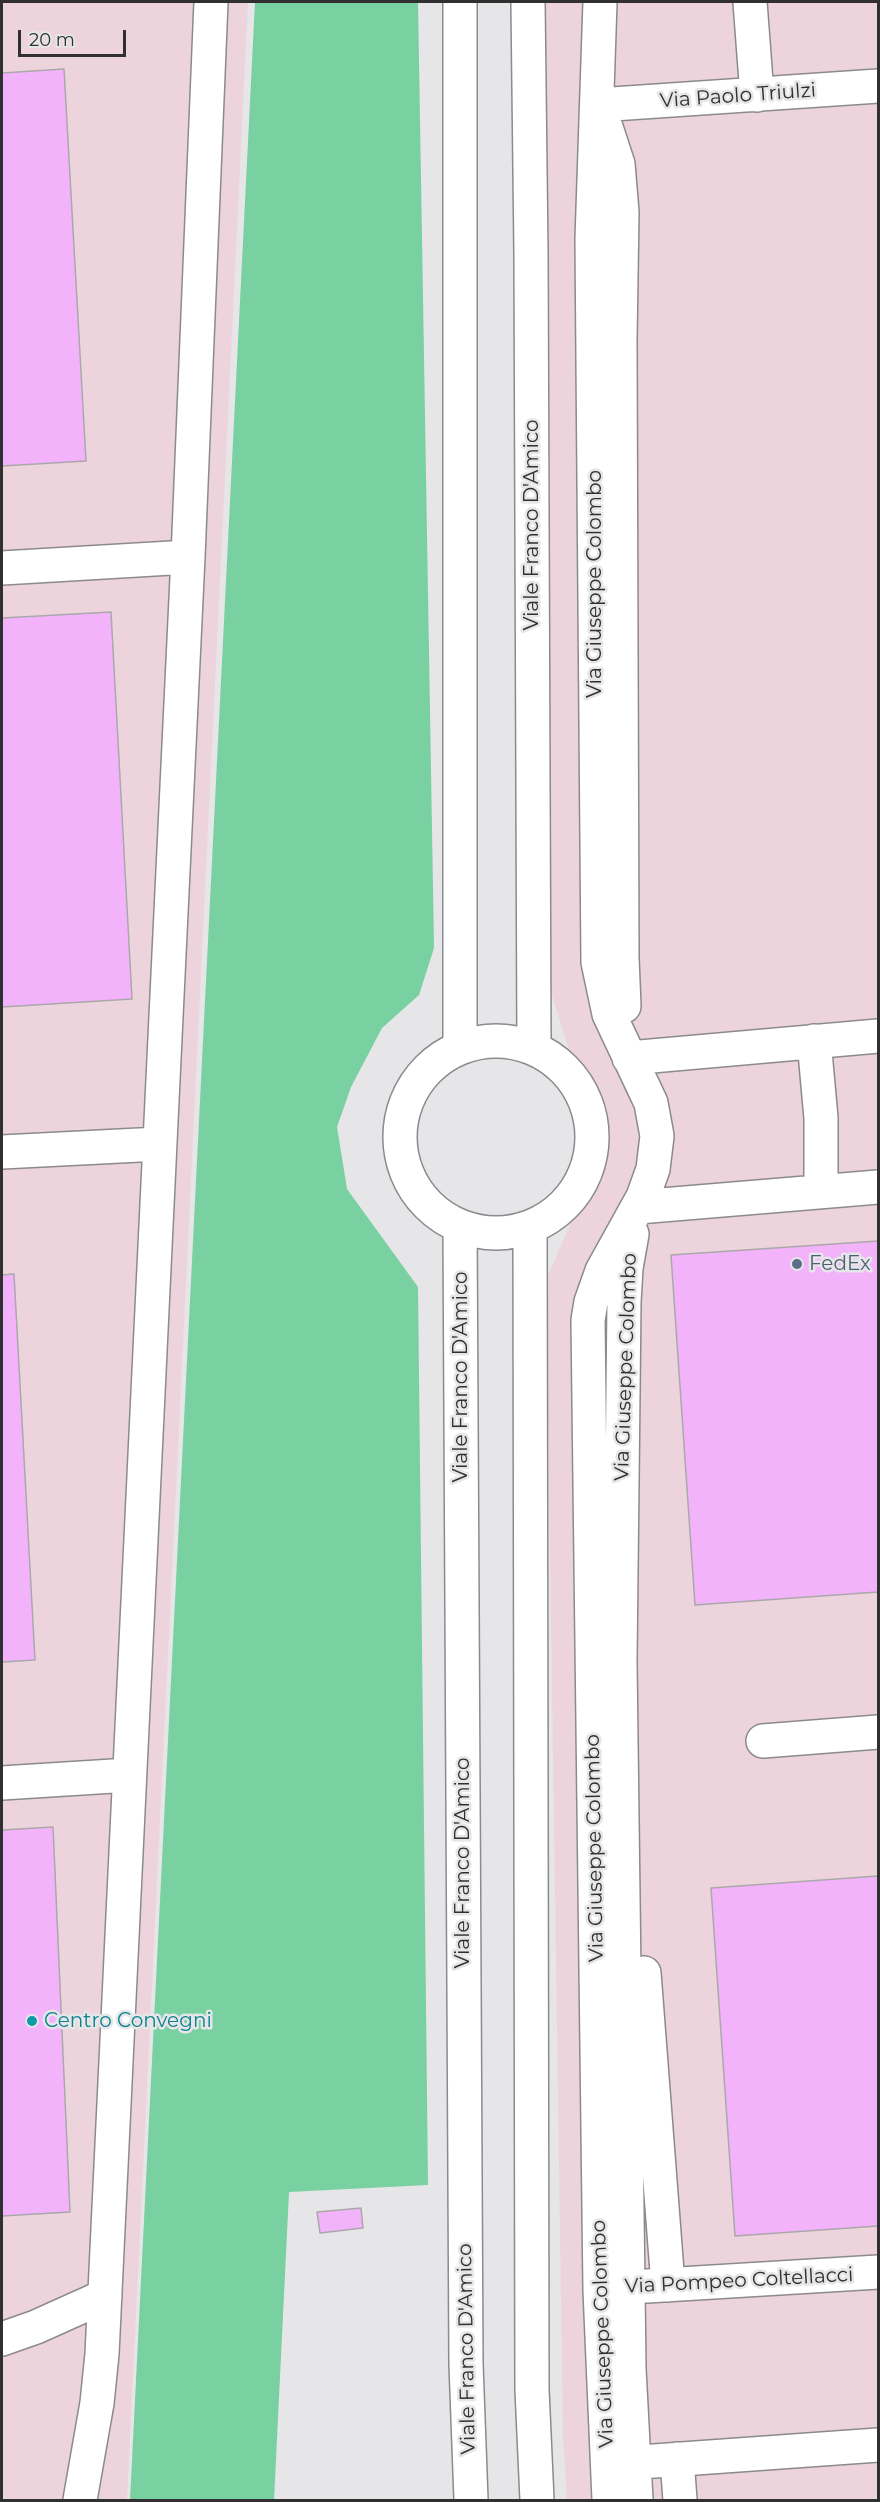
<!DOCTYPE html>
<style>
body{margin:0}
#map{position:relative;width:880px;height:2502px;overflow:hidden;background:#e6e5e7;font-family:Montserrat,sans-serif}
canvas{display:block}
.frame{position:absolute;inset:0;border:3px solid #303031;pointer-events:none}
.scale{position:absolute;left:18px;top:30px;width:108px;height:27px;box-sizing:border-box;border:3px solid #303031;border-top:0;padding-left:8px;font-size:18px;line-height:21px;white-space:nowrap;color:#303031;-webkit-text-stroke:4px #e6e5e7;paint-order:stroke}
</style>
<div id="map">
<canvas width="880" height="2502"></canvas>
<div class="frame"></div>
<div class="scale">20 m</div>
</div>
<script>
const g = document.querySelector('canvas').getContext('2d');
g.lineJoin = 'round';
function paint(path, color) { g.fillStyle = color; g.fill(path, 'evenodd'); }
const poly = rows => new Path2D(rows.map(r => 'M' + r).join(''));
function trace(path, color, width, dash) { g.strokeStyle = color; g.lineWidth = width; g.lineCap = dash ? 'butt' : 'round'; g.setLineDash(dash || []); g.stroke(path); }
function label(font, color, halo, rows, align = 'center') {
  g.font = font + ' Montserrat,sans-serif'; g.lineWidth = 5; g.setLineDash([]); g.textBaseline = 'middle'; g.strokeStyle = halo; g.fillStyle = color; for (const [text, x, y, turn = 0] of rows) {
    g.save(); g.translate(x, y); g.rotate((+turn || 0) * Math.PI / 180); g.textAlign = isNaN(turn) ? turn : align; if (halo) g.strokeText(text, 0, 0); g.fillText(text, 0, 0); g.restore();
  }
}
paint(poly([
 [2,2,248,2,127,2500,2,2500],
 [535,2,878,2,878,2500,567,2500,563,2436,546,1280,583,1195,597,1151,591,1103,571,1056,550,989]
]), '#edd4dc');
paint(poly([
 [255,2,418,2,434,948,419,995,382,1028,351,1087,337,1127,347,1189,418,1287,428,2185,289,2192,274,2500,130,2500]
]), '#79d0a0');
const building = poly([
 [64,69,86,461,2,466,2,73,64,69],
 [111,612,132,999,2,1007,2,618,111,612],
 [878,1241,878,1592,695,1605,671,1255,878,1241],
 [14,1274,35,1660,2,1662,2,1275,14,1274],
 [53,1827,70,2212,2,2216,2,1830,53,1827],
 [878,1876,878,2226,735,2236,711,1888,878,1876],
 [361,2208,363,2228,320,2233,317,2212,361,2208]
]);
paint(building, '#f2b3fb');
trace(building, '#aaa8ab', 1.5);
const minor = poly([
 [460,2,460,1047],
 [528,2,531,254,534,1048],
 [600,2,592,239,598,962,609,1014,651,1103,657,1136,653,1169,643,1197,602,1271,591,1302,588,1320,600,2290,609,2500],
 [750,2,757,95],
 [598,105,878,86],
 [603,118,618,164,622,212,620,340,622,958,624,1006],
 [2,568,188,557],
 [814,1041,821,1118,821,1191],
 '400 1137a96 96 0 1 1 192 0a96 96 0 1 1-192 0Z',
 [629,1058,878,1036],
 [2,1152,159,1144],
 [638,1207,878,1187],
 [460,1226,466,2364,471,2500],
 [530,1227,532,2390,537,2500],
 [632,1234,626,1268,624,1302,620,1661,629,2369,636,2500],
 [763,1741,878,1732],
 [2,1783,129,1775],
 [644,1973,668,2285],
 [647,2286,878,2272],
 [2,2339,36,2327,105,2296],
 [677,2459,680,2500],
 [612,2464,878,2445],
 [80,2500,97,2403,102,2354,188,557,211,2]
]);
trace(minor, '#8b8a8d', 36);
trace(minor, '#fff', 33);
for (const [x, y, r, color] of [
 [797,1264,6,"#5c6f8a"],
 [32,2021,6,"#0f9aa8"]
]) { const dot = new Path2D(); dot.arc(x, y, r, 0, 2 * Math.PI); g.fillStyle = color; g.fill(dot); trace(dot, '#e6e5e7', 2); }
label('20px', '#303031', '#e6e5e7', [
 ["Via Paolo Triulzi",738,96,-4],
 ["Viale Franco D'Amico",532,525,-90],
 ["Via Giuseppe Colombo",595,584,-90],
 ["Via Giuseppe Colombo",626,1367,-88],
 ["Viale Franco D'Amico",461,1377,-90],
 ["Via Giuseppe Colombo",595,1848,-91],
 ["Viale Franco D'Amico",463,1863,-90],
 ["Via Pompeo Coltellacci",739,2281,-3],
 ["Via Giuseppe Colombo",603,2334,-92],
 ["Viale Franco D'Amico",467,2349,-91]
]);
label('20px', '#4e5e75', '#e6e5e7', [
 ["FedEx",809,1264]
], 'left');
label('20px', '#0d838f', '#e6e5e7', [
 ["Centro Convegni",44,2021]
], 'left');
</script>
